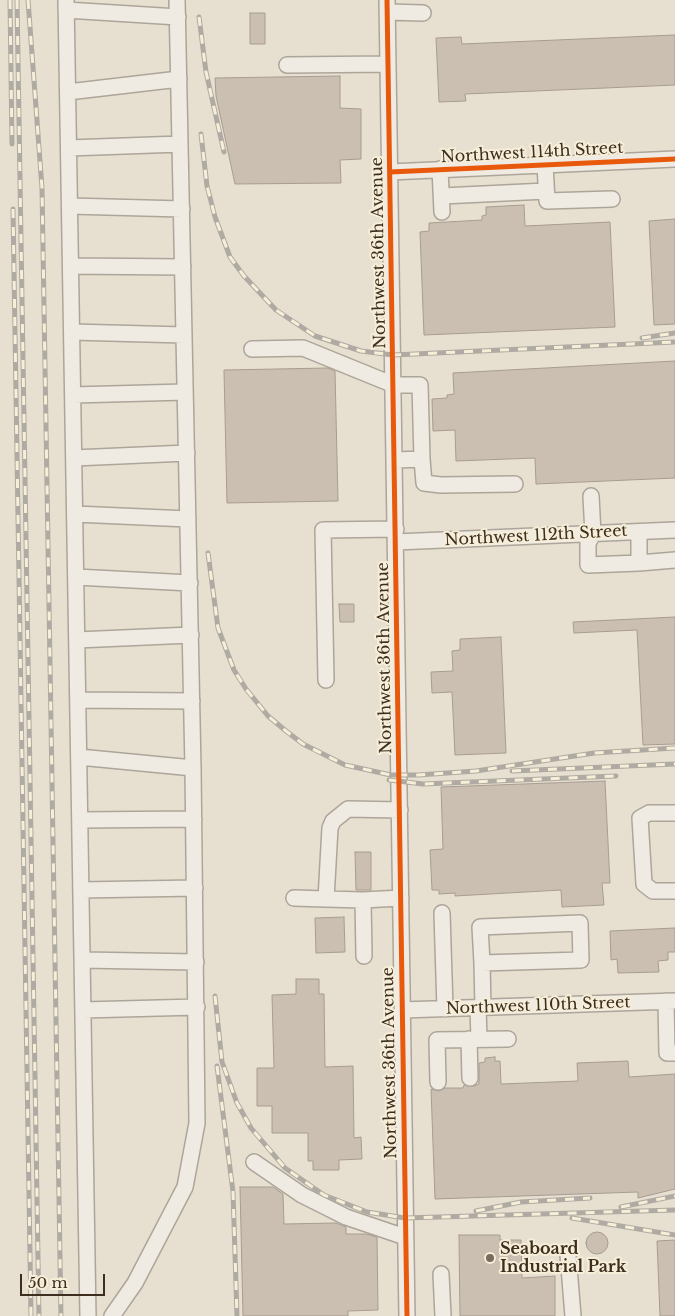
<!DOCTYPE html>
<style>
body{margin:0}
#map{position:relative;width:675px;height:1316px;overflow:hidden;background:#e7e0d1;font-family:"Libre Baskerville",serif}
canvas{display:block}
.scale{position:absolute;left:20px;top:1274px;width:85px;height:22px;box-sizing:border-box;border:2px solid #3d2e20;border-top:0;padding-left:6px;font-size:15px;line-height:18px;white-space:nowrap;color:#3d2e20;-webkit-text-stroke:4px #f7eed8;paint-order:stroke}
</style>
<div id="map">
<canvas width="675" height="1316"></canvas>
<div class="scale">50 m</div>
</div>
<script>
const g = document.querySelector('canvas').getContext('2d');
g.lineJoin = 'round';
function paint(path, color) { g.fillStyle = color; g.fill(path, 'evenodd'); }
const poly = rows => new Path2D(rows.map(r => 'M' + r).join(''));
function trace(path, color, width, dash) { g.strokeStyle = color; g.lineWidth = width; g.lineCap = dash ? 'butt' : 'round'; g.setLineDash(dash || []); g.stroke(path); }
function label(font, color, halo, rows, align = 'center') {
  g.font = font + ' "Libre Baskerville",serif'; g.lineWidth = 4; g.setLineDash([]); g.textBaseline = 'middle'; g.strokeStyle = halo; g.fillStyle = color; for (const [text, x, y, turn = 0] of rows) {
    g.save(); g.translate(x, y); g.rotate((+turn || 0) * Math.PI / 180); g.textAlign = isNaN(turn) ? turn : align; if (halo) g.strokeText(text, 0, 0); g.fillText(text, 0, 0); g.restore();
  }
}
const building = poly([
 [250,13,265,13,265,44,250,44,250,13],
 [675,35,675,85,465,94,466,101,439,102,436,38,461,37,462,44,675,35],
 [340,76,340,108,361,109,361,159,340,160,341,183,235,184,216,96,215,78,340,76],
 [524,205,525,226,610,222,615,327,424,335,420,232,429,231,429,223,482,220,482,216,486,215,486,207,524,205],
 [675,219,675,324,654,325,649,221,675,219],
 [675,361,675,478,536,484,535,458,456,461,455,430,433,431,432,399,447,398,447,395,454,394,453,373,675,361],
 [328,368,335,371,338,501,227,503,224,370,328,368],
 [339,604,354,604,354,622,340,622,339,604],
 [675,617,675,744,643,745,637,630,574,633,573,622,675,617],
 [501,637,506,753,455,755,452,692,432,693,431,672,453,671,452,651,460,650,460,639,501,637],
 [605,781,610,883,602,883,604,905,562,907,561,890,455,896,455,893,439,894,439,890,432,890,430,850,443,849,441,787,605,781],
 [355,852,371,852,371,890,356,890,355,852],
 [344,917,345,952,316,953,315,918,344,917],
 [675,928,675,952,668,952,668,960,658,961,659,972,618,973,617,959,611,960,610,931,675,928],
 [296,979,319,979,319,994,324,994,325,1067,353,1066,354,1138,361,1137,362,1159,339,1160,339,1170,313,1170,313,1161,308,1161,308,1133,272,1133,272,1106,257,1106,257,1068,274,1068,272,995,296,994,296,979],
 [495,1057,495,1061,500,1061,501,1084,578,1081,577,1063,628,1061,629,1077,675,1074,675,1189,638,1198,638,1192,435,1199,431,1089,439,1091,445,1088,463,1088,464,1085,474,1086,479,1084,479,1063,485,1062,485,1058,495,1057],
 [240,1187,273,1187,283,1194,284,1224,336,1223,346,1227,346,1234,366,1234,377,1237,378,1310,348,1311,348,1316,243,1316,240,1187],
 '586 1243a11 11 0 1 1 22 0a11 11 0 1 1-22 0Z',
 [459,1235,500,1235,500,1240,521,1240,522,1278,555,1276,555,1316,460,1316,459,1235],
 [675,1240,675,1316,660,1316,657,1241,675,1240]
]);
paint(building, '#cbbfb2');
trace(building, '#a89c90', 1);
const minor = poly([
 [66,0,88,1316],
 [387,0,407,1316],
 [66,10,178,17],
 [387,12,423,13],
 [287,65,388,64],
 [68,92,179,79],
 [69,148,180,144],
 [545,165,547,201,612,199],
 [440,169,442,212],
 [390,172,675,159],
 [442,196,546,191],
 [70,206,182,209],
 [71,266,183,267],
 [72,332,184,335],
 [252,349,303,348,394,385,420,385,422,459],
 [73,395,185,392],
 [74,458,187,453],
 [395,460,422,459,424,483,441,485,515,484],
 [591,496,593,534,588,543,588,565,639,563,639,532],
 [75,514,188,519],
 [396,542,675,530],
 [639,563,675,560],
 [76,577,190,583],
 [77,640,191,635],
 [326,680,323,530,396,529],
 [78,700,192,701],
 [79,757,193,768],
 [675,813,649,813,640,818,644,884,653,891,675,891],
 [80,820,194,819],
 [81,890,195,888],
 [294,898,326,899],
 [363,900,326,899,330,828,333,821,348,809,400,810],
 [442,913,445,1009],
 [364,956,363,900,401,898],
 [82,960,196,962],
 [482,963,581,960,580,923,480,927,482,963,483,1008],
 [666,1001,667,1053,675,1053],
 [478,1008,479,1039],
 [83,1010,197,1007],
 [402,1010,675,1001],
 [469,1039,470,1078],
 [438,1082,437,1040,508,1039],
 [254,1162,302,1195,346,1217,405,1237],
 [568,1255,573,1316],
 [441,1274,443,1316],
 [112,1316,135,1283,185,1187,197,1123,193,768,177,0]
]);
trace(minor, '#ada599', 18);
trace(minor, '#efebe3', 15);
const rail = poly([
 [10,0,12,144],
 [17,0,39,1316],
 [28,0,42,188,61,1316],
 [199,17,206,72,224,152],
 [201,134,207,186,215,217,230,257,244,276,276,310,315,336,361,351,393,355,675,342],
 [13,209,31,1316],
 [642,338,675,333],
 [208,553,218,628,234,670,246,689,268,716,286,731,303,744,345,765,391,775,418,775,476,771,594,753,675,748],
 [512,771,675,764],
 [389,780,423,784,616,776],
 [215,996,222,1062,237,1103,251,1128,285,1168,324,1195,367,1212,405,1218,675,1210],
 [217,1066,233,1192,237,1316],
 [621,1207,675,1196],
 [476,1211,521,1202,590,1198],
 [572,1218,675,1235]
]);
trace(rail, '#afaaa2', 5);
trace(rail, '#f7eed8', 3, [9]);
trace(poly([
 [387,0,407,1316],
 [390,172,675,159]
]), '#e8590c', 5);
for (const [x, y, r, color] of [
 [490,1258,5,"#786c5e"]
]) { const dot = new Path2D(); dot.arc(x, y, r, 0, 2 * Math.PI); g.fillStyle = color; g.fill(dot); trace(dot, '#f7eed8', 2); }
label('16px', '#3d2e20', '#f7eed8', [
 ["Northwest 114th Street",532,153,-3],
 ["Northwest 36th Avenue",379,253,-91],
 ["Northwest 112th Street",536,536,-3],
 ["Northwest 36th Avenue",385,658,-91],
 ["Northwest 110th Street",538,1006,-2],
 ["Northwest 36th Avenue",390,1063,-91]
]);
label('bold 16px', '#3d2e20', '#f7eed8', [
 ["Seaboard",500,1249],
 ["Industrial Park",500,1267]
], 'left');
</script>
